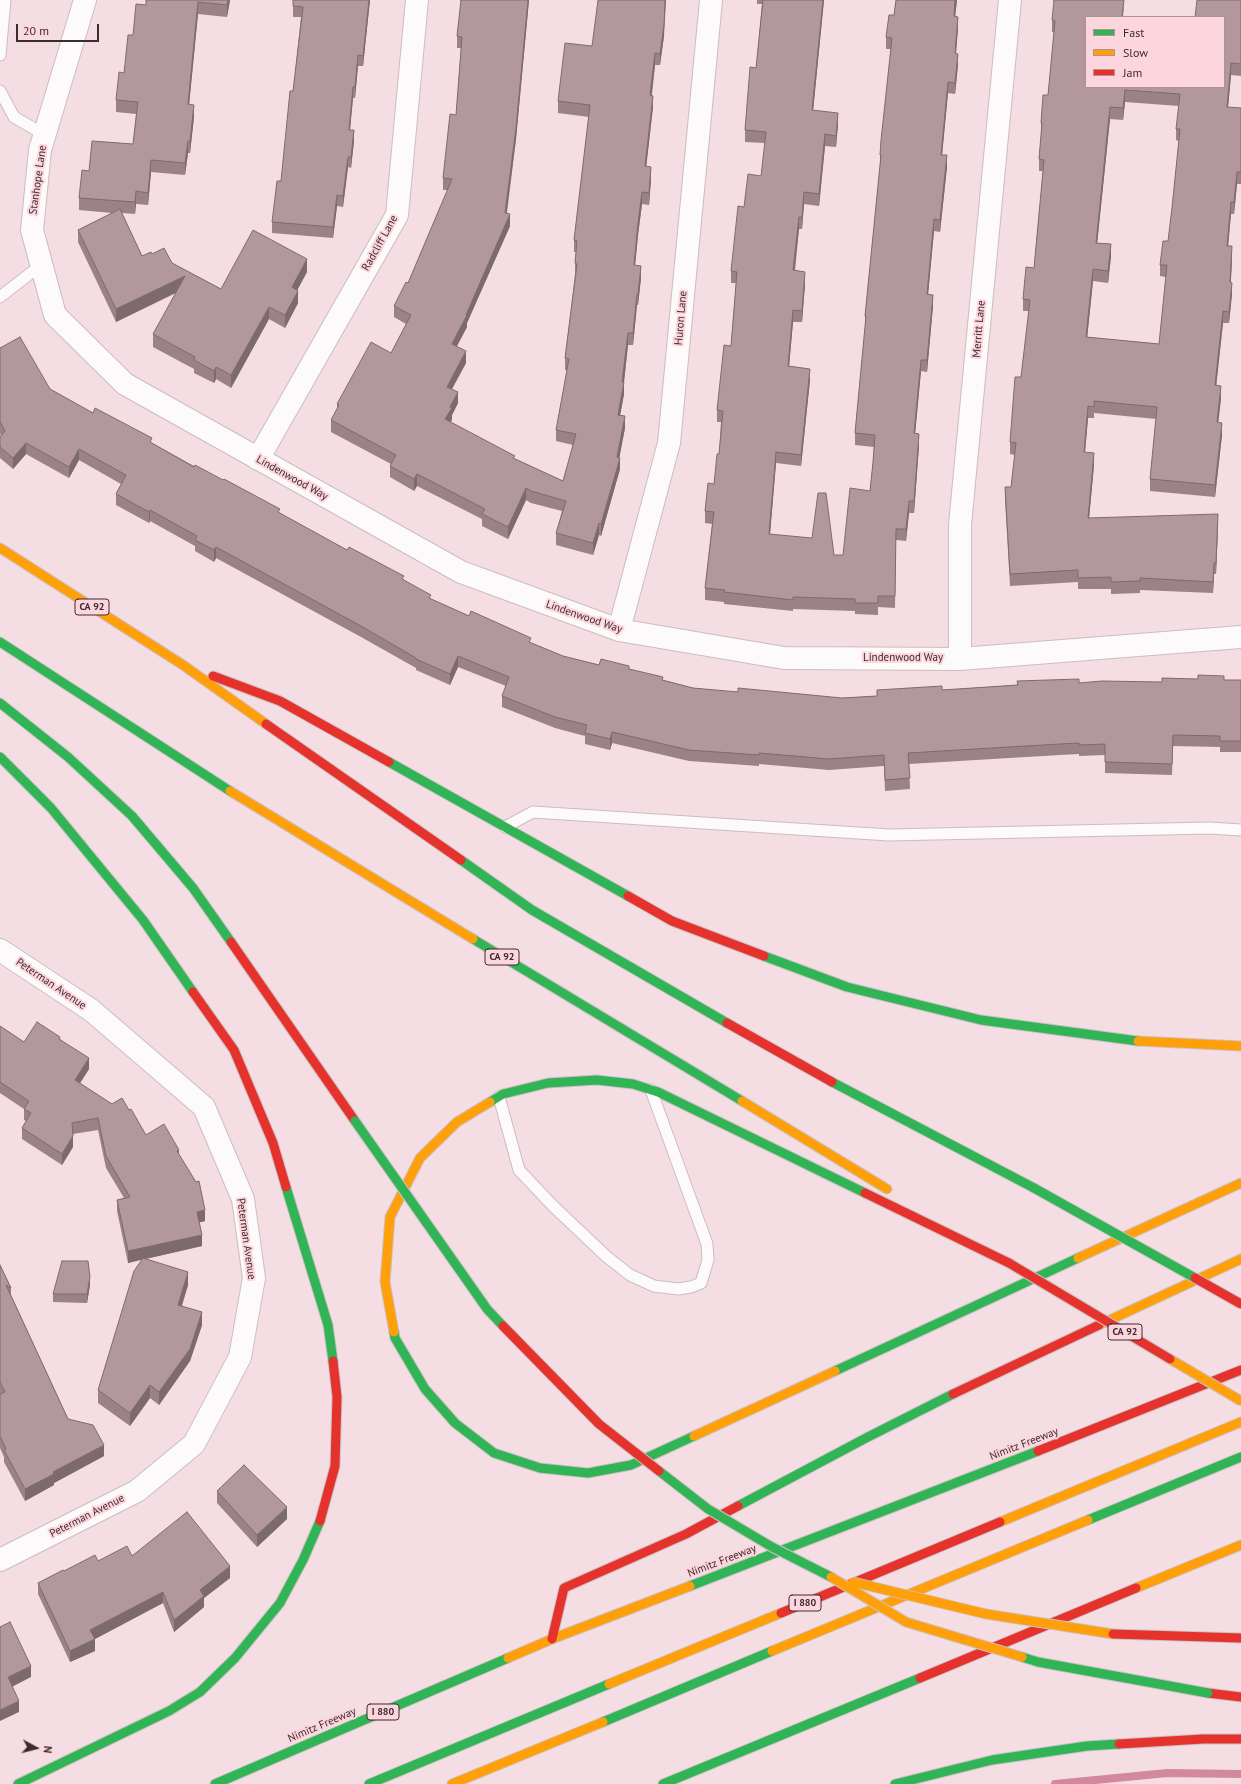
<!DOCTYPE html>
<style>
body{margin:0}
#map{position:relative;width:1241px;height:1784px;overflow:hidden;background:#f4dee3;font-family:"PT Sans",sans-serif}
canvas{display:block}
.legend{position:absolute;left:1085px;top:16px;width:140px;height:72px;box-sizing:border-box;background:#fdd5dd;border:1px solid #b09197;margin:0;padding:5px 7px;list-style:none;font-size:12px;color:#3c2c2f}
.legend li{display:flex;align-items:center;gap:8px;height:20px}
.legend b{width:20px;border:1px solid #b09197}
.north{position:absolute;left:16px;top:1728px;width:40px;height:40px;-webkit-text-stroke:3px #fdd5dd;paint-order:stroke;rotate:97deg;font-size:11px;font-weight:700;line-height:16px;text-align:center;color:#3c2c2f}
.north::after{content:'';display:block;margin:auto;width:14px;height:18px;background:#3c2c2f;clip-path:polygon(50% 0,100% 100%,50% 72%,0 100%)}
.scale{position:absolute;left:16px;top:24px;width:83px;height:18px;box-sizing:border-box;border:2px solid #3c2c2f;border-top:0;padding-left:5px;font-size:12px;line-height:14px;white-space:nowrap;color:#3c2c2f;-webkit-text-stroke:3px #fdd5dd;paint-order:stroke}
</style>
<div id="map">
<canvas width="1241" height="1784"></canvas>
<ul class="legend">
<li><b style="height:5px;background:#30b455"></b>Fast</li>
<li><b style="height:5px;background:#ff9f0a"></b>Slow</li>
<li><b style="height:5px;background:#e5322d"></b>Jam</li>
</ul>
<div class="north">N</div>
<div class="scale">20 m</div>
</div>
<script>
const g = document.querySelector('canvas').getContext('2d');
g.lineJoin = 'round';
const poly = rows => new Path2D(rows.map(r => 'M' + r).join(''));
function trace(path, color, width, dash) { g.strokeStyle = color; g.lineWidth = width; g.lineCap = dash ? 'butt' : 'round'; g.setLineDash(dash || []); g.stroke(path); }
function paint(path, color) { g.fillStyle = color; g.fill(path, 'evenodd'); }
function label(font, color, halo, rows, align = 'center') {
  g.font = font + ' "PT Sans",sans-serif'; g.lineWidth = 4; g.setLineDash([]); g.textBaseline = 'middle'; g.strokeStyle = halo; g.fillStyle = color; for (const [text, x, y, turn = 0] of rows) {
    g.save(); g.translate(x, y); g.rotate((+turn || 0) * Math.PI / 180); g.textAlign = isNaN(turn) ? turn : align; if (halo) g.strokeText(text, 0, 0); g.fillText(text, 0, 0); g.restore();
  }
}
trace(poly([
 [1055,1784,1167,1773,1241,1774]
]), '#d1899b', 8);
const lane = poly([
 [0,55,5,0],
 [0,91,14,117,45,135],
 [0,297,41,265],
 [505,827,533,812,889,835,1209,828,1241,830],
 [499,1097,519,1170,553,1206,607,1257,630,1275,654,1286,678,1289,691,1287,701,1283,708,1260,707,1244,651,1090]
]);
const street = poly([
 [85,0,40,150,32,230,55,315,125,384,461,572,619,630,784,658,960,659,1241,637],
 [258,459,397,215,417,0],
 [619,630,669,443,711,0],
 [960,659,960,525,1010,0],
 [0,950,91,1010,204,1107,243,1199,254,1278,240,1357,194,1444,137,1491,0,1560]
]);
const fast = poly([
 [0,642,230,791],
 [0,703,68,757,132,816,193,888,231,942],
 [0,757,51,808,143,920,193,992],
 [389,762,628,896],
 [461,860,532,910,727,1023],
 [473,939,742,1101],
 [764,956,847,987,981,1020,1138,1041],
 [832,1082,1034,1188],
 [490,1102,503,1094,548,1083,597,1080,633,1084,658,1092,865,1193],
 [286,1187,328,1325,333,1361],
 [394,1332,395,1338,425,1389,455,1423,494,1453,540,1468,588,1473,631,1465,694,1436],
 [835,1371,1078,1258],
 [738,1506,866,1438,953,1394],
 [1088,1520,1241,1457],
 [690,1586,1038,1451],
 [603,1722,772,1651],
 [18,1784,169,1711,200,1692,235,1658,280,1603,303,1560,320,1521],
 [215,1784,508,1658],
 [369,1784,609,1684],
 [663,1784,920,1678],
 [895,1784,992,1760,1087,1746,1119,1744]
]);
const slow = poly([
 [0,548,183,665,266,724],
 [230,791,473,939],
 [1138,1041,1241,1046],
 [742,1101,887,1189],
 [1078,1258,1241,1183],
 [1099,1325,1241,1259],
 [394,1332,385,1282,390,1217,420,1158,457,1122,490,1102],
 [694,1436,835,1371],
 [1000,1522,1241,1422],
 [1136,1588,1241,1545],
 [772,1651,1088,1520],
 [508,1658,552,1639,690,1586],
 [609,1684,781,1613],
 [452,1784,603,1722]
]);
const jam = poly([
 [213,676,280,701,389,762],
 [266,724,461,860],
 [628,896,672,921,764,956],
 [231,942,355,1121],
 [193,992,234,1050,273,1143,286,1187],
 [727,1023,832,1082],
 [865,1193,1009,1263],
 [953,1394,1099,1325],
 [1038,1451,1241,1370],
 [320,1521,335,1466,337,1397,333,1361],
 [781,1613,1000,1522],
 [552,1639,564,1588,686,1534,738,1506],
 [920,1678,1136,1588],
 [1208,1693,1241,1697],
 [1119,1744,1203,1739,1241,1739]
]);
trace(lane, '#cdbcbf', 13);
trace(street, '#cdbcbf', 24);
trace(fast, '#ccc1c3', 11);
trace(slow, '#ccc1c3', 11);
trace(jam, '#ccc1c3', 11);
trace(lane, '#fdfafb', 11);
trace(street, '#fdfafb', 22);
trace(fast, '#30b455', 9);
trace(slow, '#ff9f0a', 9);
trace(jam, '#e5322d', 9);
const fastBridge = poly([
 [355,1121,487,1309,503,1326],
 [1034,1188,1195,1278],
 [659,1471,708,1509,772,1547,831,1577],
 [1022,1657,1038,1662,1208,1693]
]);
const slowBridge = poly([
 [1170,1359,1241,1401],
 [831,1577,906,1622,1022,1657],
 [853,1582,986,1614,1113,1634]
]);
const jamBridge = poly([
 [1009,1263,1170,1359],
 [1195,1278,1241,1304],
 [503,1326,599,1424,659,1471],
 [1113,1634,1241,1638]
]);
trace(fastBridge, '#ccc1c3', 11, []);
trace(slowBridge, '#ccc1c3', 11, []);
trace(jamBridge, '#ccc1c3', 11, []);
trace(fastBridge, '#30b455', 9);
trace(slowBridge, '#ff9f0a', 9);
trace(jamBridge, '#e5322d', 9);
paint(poly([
 [146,0,230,0,227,17,198,14,189,104,194,117,190,153,188,153,185,175,151,172,148,205,136,204,135,214,122,213,142,256,152,254,172,263,221,289,307,272,297,290,298,303,285,328,269,319,231,388,216,379,214,383,194,373,194,369,153,347,153,334,176,293,116,322,78,242,78,230,112,213,79,210,79,198,89,171,133,144,136,114,116,112,116,100,124,73,133,35,146,5],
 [370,0,363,66,358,66,355,98,353,98,350,130,354,141,351,168,348,167,343,207,337,206,333,238,272,233,272,222,281,181,293,91,301,17,293,17,293,6],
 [461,0,529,0,516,139,507,213,510,226,467,323,467,327,457,346,466,363,452,389,458,403,452,415,452,420,450,422,515,459,563,481,573,445,556,441,556,430,567,370,565,370,565,358,575,275,575,263,576,252,574,252,574,240,589,117,558,113,558,101,592,46,664,36,660,65,655,65,652,95,653,107,646,166,651,179,649,205,642,204,638,235,635,265,641,278,638,305,637,305,633,345,628,345,624,382,624,394,620,415,625,428,619,457,620,469,601,536,599,535,593,555,556,545,556,533,562,511,531,503,526,500,508,539,482,526,482,519,417,486,414,491,390,477,390,466,391,464,331,432,331,420,337,409,337,404,391,353,406,324,394,317,394,306,408,283,448,190,443,190,443,178,456,115,461,48,457,48,457,36],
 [757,0,824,0,813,110,838,124,836,147,825,146,819,206,804,204,802,229,799,229,795,271,805,284,802,322,793,322,789,367,810,380,801,466,776,463,770,534,834,555,843,555,870,491,873,462,874,447,855,445,855,433,865,328,865,316,880,167,880,155,891,49,886,49,886,37,894,15,896,0,957,0,955,16,958,28,956,53,958,65,955,94,948,93,942,155,947,167,940,232,934,231,928,294,933,306,927,372,921,371,915,434,919,446,914,513,909,513,906,541,896,540,895,608,878,607,878,615,855,614,855,611,793,609,793,611,724,604,724,602,705,600,705,588,712,524,705,523,705,511,714,484,719,454,721,422,717,422,717,410,731,346,736,283,731,283,731,271,744,207,761,176,765,143,745,142,745,130,756,68,762,4,757,4],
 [1241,0,1241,76,1231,75,1228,107,1241,108,1241,184,1237,184,1234,214,1231,214,1228,246,1232,258,1231,282,1232,294,1229,323,1223,323,1216,386,1221,398,1218,422,1222,435,1215,497,1150,491,1150,479,1156,419,1094,413,1094,418,1088,418,1085,452,1094,465,1089,518,1218,526,1216,574,1214,574,1213,593,1140,590,1140,593,1111,594,1111,589,1078,589,1078,582,1010,586,1005,499,1005,487,1011,487,1015,455,1010,454,1010,442,1021,377,1029,311,1023,311,1023,299,1034,268,1043,171,1039,171,1039,159,1041,134,1041,123,1048,95,1054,32,1052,32,1052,20,1124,10,1086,87,1224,87],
 [1125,102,1179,106,1176,129,1176,140,1179,141,1172,208,1168,241,1160,265,1160,276,1166,277,1159,344,1087,337,1093,281,1108,283,1111,256,1097,243,1110,119,1123,120],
 [0,348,50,389,93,413,152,443,347,550,404,580,431,599,531,643,563,656,599,665,629,669,663,680,693,688,738,692,842,698,877,696,942,690,1017,685,1017,681,1079,683,1162,682,1224,680,1241,680,1241,752,1220,752,1220,747,1173,746,1172,775,1105,773,1105,755,1079,756,1079,754,1060,755,909,764,910,789,885,791,884,766,829,770,759,764,759,766,689,761,612,743,610,750,585,744,585,736,555,728,502,707,502,696,506,686,458,667,450,685,416,670,416,668,361,637,216,558,214,562,195,551,195,546,150,521,149,523,116,505,116,494,121,484,79,460,69,478,26,454,13,469,0,458,0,437,1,436,0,433],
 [0,1026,24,1042,60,1039,89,1069,80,1083,112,1104,129,1110,146,1135,179,1155,205,1221,199,1222,202,1246,145,1259,188,1285,182,1306,202,1325,190,1361,159,1405,150,1398,130,1426,98,1403,98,1390,142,1259,128,1263,117,1211,117,1200,124,1198,106,1168,98,1130,73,1134,73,1147,62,1165,22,1139,22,1128,26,1121,24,1120,24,1109,0,1093],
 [0,1265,11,1288,11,1295,68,1419,104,1456,54,1483,54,1485,25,1501,4,1462,4,1457,0,1448],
 [90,1285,87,1303,53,1302,53,1294],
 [217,1491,287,1519,257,1547,217,1503],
 [132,1556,230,1578,204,1598,204,1607,174,1632,163,1603,95,1639,95,1651,70,1662,38,1594,38,1583,64,1571,98,1561]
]), '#9a8288');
paint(poly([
 [228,0,230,0,227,17,227,5],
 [369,0,370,0,363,66,363,56],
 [528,0,529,0,516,139,505,224,510,214,510,226,467,323,467,327,452,355,452,344,466,315,505,213],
 [665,0,666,0,664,36,660,65,660,54],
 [823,0,824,0,812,122,812,110],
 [955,0,957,0,954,28,954,16],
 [1124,0,1123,17,1122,17],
 [198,2,198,14,188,116,188,104],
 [958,17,958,28,955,65,955,53],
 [655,53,655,65,650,107,650,95],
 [958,54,958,65,955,94,955,83],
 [358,55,358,66,355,98,355,87],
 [1231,63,1231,75,1227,119,1227,107],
 [948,82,948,93,941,166,941,155],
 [353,87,353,98,349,140,349,130],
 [1125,90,1125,102,1123,120,1123,108],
 [653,96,653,107,645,178,645,166],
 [194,105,194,117,190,153,190,141],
 [1110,107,1110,119,1096,255,1096,243],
 [838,113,838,124,836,147,836,136],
 [354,130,354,141,351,168,351,157],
 [825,134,825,146,819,206,819,194],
 [188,141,188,153,185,175,185,163],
 [947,155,947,167,940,232,940,220],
 [348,157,348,167,343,207,343,196],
 [151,160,151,172,148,205,148,193],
 [651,167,651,179,649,205,649,193],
 [1237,172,1237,184,1234,214,1234,202],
 [136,191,136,204,135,214,135,202],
 [642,192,642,204,638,235,634,277,634,265,638,223],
 [804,192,804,204,802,229,802,217],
 [337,195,337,206,333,238,333,227],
 [1231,202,1231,214,1227,258,1227,246],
 [799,217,799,229,793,282,793,270],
 [934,219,934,231,927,306,927,294],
 [1111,244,1111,256,1108,283,1108,271],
 [1232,246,1232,258,1230,294,1230,282],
 [307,259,307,272,292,300,292,287],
 [641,266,641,278,638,305,638,294],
 [1093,269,1093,281,1086,349,1086,337],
 [805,272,805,284,802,322,802,311],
 [185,276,185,288,116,322,116,309],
 [1232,283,1232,294,1229,323,1229,312],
 [298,291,298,303,285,328,285,315],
 [637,294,637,305,633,345,633,333],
 [933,295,933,306,927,372,927,360],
 [269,307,269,319,231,388,231,375],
 [793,310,793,322,788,378,788,366],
 [1223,311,1223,323,1215,397,1215,385],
 [628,333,628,345,623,391,624,382,624,394,618,427,618,415,622,382],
 [466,351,466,363,447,398,447,387],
 [921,360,921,371,914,445,914,433],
 [216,367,216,379,214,383,214,371],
 [810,369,810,380,801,466,801,455],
 [1221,386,1221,398,1217,434,1217,422],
 [458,392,458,403,452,415,452,420,445,431,445,419,450,407],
 [1088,406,1088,418,1084,464,1084,452],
 [625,416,625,428,618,465,620,458,620,469,601,536,601,524,617,457],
 [1222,423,1222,435,1215,497,1215,485],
 [919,434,919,446,914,513,914,501],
 [26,443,26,454,13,469,13,458],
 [79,449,79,460,69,478,69,467],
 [776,452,776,463,769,546,769,534],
 [1094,453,1094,465,1088,530,1088,518],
 [417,474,417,486,414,491,414,479],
 [526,488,526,500,508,539,508,527],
 [909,501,909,513,906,541,906,529],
 [150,510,150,521,149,523,149,512],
 [1218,514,1218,526,1216,574,1216,563],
 [599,523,599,535,593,555,593,543],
 [216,547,216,558,214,562,214,550],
 [1214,563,1214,574,1213,593,1213,582],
 [458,656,458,667,450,685,450,674],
 [612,732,612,743,610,750,610,739],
 [89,1058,89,1069,75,1091,75,1080],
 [73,1136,73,1147,62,1165,62,1154],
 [179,1150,179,1161,177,1151],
 [205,1210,205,1221,197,1223,197,1212],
 [202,1235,202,1246,128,1263,128,1251],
 [188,1272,188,1285,178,1317,178,1305],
 [90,1277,90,1285,87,1303,87,1294],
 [202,1312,202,1325,190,1361,159,1405,159,1392],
 [150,1385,150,1398,130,1426,130,1413],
 [104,1445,104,1456,54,1483,54,1485,25,1501,25,1489,53,1472],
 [287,1507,287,1519,257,1547,257,1535],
 [230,1566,230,1578,204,1598,204,1607,174,1632,174,1620,200,1590],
 [163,1592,163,1603,93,1640,95,1639,95,1651,70,1662,70,1651,90,1630],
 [31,1666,31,1677,8,1689,8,1677],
 [19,1701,19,1712,0,1721,0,1710]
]), '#7d6a6f');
const building = poly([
 [146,0,228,0,227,5,198,2,188,104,194,105,190,141,188,141,185,163,151,160,148,193,136,191,135,202,79,198,82,170,89,171,92,141,133,144,138,102,116,100,119,72,124,73,128,35,133,35,136,4,146,5,146,0],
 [293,0,369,0,363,56,358,55,355,87,353,87,349,130,354,130,351,157,348,157,343,196,337,195,333,227,272,222,277,181,281,181,290,91,293,91,303,7,293,6,293,0],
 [461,0,528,0,516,128,505,213,510,214,466,315,467,315,452,344,466,351,447,387,458,392,450,407,452,408,445,419,515,456,513,458,563,481,576,434,556,430,569,359,565,358,577,264,575,263,577,241,574,240,590,105,558,101,565,43,592,46,598,0,665,0,664,25,660,54,655,53,650,95,653,96,645,166,651,167,649,193,642,192,638,223,634,265,641,266,638,294,637,294,633,333,628,333,622,382,624,382,618,415,625,416,617,457,620,458,601,524,599,523,593,543,556,533,566,501,531,491,526,488,508,527,482,514,485,509,417,474,414,479,390,466,396,455,331,420,339,405,337,404,371,342,391,353,411,315,394,306,406,282,408,283,452,179,443,178,450,114,456,115,462,37,457,36,461,0],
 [763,0,823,0,812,110,838,113,836,136,825,134,819,194,804,192,802,217,799,217,793,270,805,272,802,311,793,310,788,366,810,369,801,455,776,452,769,534,812,538,818,493,826,493,834,555,843,555,850,488,870,491,873,462,875,435,855,433,866,316,865,316,881,155,880,155,881,140,892,38,886,37,889,15,894,15,896,0,955,0,954,16,958,17,955,53,958,54,955,83,948,82,941,155,947,155,940,220,934,219,927,294,933,295,927,360,921,360,914,433,919,434,914,501,909,501,906,529,896,529,895,596,878,596,878,603,855,603,855,599,793,597,793,600,724,592,725,590,705,588,714,512,705,511,708,483,714,484,717,454,719,454,723,411,717,410,724,345,731,346,737,272,731,271,738,206,744,207,748,174,761,176,766,132,745,130,750,67,756,68,763,0],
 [1054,0,1124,0,1122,17,1086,17,1086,87,1224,87,1224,17,1195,17,1197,0,1241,0,1241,64,1231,63,1227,107,1241,108,1241,172,1237,172,1234,202,1231,202,1227,246,1232,246,1230,282,1232,283,1229,312,1223,311,1215,385,1221,386,1217,422,1222,423,1215,485,1150,479,1157,407,1094,401,1094,407,1088,406,1084,452,1094,453,1088,518,1218,514,1216,563,1214,563,1213,582,1140,578,1140,581,1111,582,1111,577,1078,578,1078,570,1010,574,1005,487,1011,487,1016,443,1010,442,1015,377,1021,377,1030,300,1023,299,1026,267,1034,268,1044,160,1039,159,1042,123,1041,123,1043,95,1048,95,1055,21,1052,20,1054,0],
 [1125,90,1180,94,1176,129,1180,129,1172,208,1168,241,1163,241,1160,265,1167,265,1159,344,1086,337,1093,269,1108,271,1111,244,1096,243,1110,107,1123,108,1125,90],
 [120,209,142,256,151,252,152,254,164,248,172,263,221,289,253,230,307,259,292,287,298,291,285,315,269,307,231,375,216,367,214,371,194,360,195,357,153,334,185,276,116,309,78,230,120,209],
 [20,337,50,389,93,413,95,408,152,438,150,442,194,467,195,465,223,480,224,479,280,509,278,512,347,550,349,547,404,576,402,579,431,595,429,598,469,616,471,611,531,638,529,642,563,656,599,665,601,659,629,666,629,669,663,677,662,680,693,688,738,692,738,688,842,698,877,696,877,690,942,686,942,690,1018,685,1017,681,1079,679,1079,683,1102,681,1162,682,1162,678,1198,679,1198,675,1224,676,1224,680,1241,680,1241,741,1220,741,1220,736,1173,735,1172,764,1105,762,1105,744,1079,745,1079,743,1060,744,908,753,910,778,885,780,884,755,829,759,759,753,759,755,689,750,612,732,610,739,585,733,587,725,555,717,502,696,509,677,458,656,450,674,416,659,416,658,361,626,216,547,214,550,195,540,197,536,150,510,149,512,116,494,126,475,79,449,69,467,26,443,13,458,0,447,0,437,5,431,0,422,0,348,20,337],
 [37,1022,60,1037,59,1039,89,1058,75,1080,112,1104,122,1098,129,1110,131,1109,146,1135,164,1124,179,1150,177,1151,196,1182,199,1181,205,1210,197,1212,202,1235,128,1251,117,1200,130,1197,106,1156,98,1118,72,1123,73,1136,62,1154,22,1128,31,1113,24,1109,29,1101,0,1082,0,1026,24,1042,37,1022],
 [143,1258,188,1272,178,1305,202,1312,190,1349,159,1392,150,1385,130,1413,98,1390,134,1271,143,1258],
 [62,1261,88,1261,90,1277,87,1294,53,1294,62,1261],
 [0,1265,11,1288,6,1285,68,1419,93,1425,104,1445,53,1472,54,1474,25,1489,4,1450,6,1449,0,1436,0,1394,5,1392,0,1382,0,1265],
 [244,1465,287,1507,257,1535,217,1491,244,1465],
 [187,1512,230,1566,200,1590,204,1596,174,1620,163,1592,90,1630,95,1639,70,1651,38,1583,63,1570,64,1571,95,1555,98,1561,127,1546,132,1556,187,1512],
 [10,1622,31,1666,8,1677,19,1701,0,1710,0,1627,10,1622]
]);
paint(building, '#b3979e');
trace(building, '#7d6a6f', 1);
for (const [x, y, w] of [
 [92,607,34],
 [502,957,34],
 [1125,1332,34],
 [805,1603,32],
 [383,1712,32]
]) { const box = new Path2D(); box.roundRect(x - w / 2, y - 8, w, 16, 3); g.fillStyle = '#fdd5dd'; g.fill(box); trace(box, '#3c2c2f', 1); }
label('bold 10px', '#3c2c2f', null, [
 ["CA 92",92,607],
 ["CA 92",502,957],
 ["CA 92",1125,1332],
 ["I 880",805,1603],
 ["I 880",383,1712]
]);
label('11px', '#3c2c2f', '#fdd5dd', [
 ["Stanhope Lane",38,180,-82],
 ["Radcliff Lane",380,243,-61],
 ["Huron Lane",681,318,-85],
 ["Merritt Lane",979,329,-85],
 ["Lindenwood Way",292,478,29],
 ["Lindenwood Way",584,617,19],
 ["Lindenwood Way",903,658],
 ["Peterman Avenue",51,984,34],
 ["Peterman Avenue",246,1239,82],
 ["Nimitz Freeway",1024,1444,-21],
 ["Peterman Avenue",87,1516,-27],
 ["Nimitz Freeway",722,1561,-21],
 ["Nimitz Freeway",322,1725,-23]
]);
</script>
